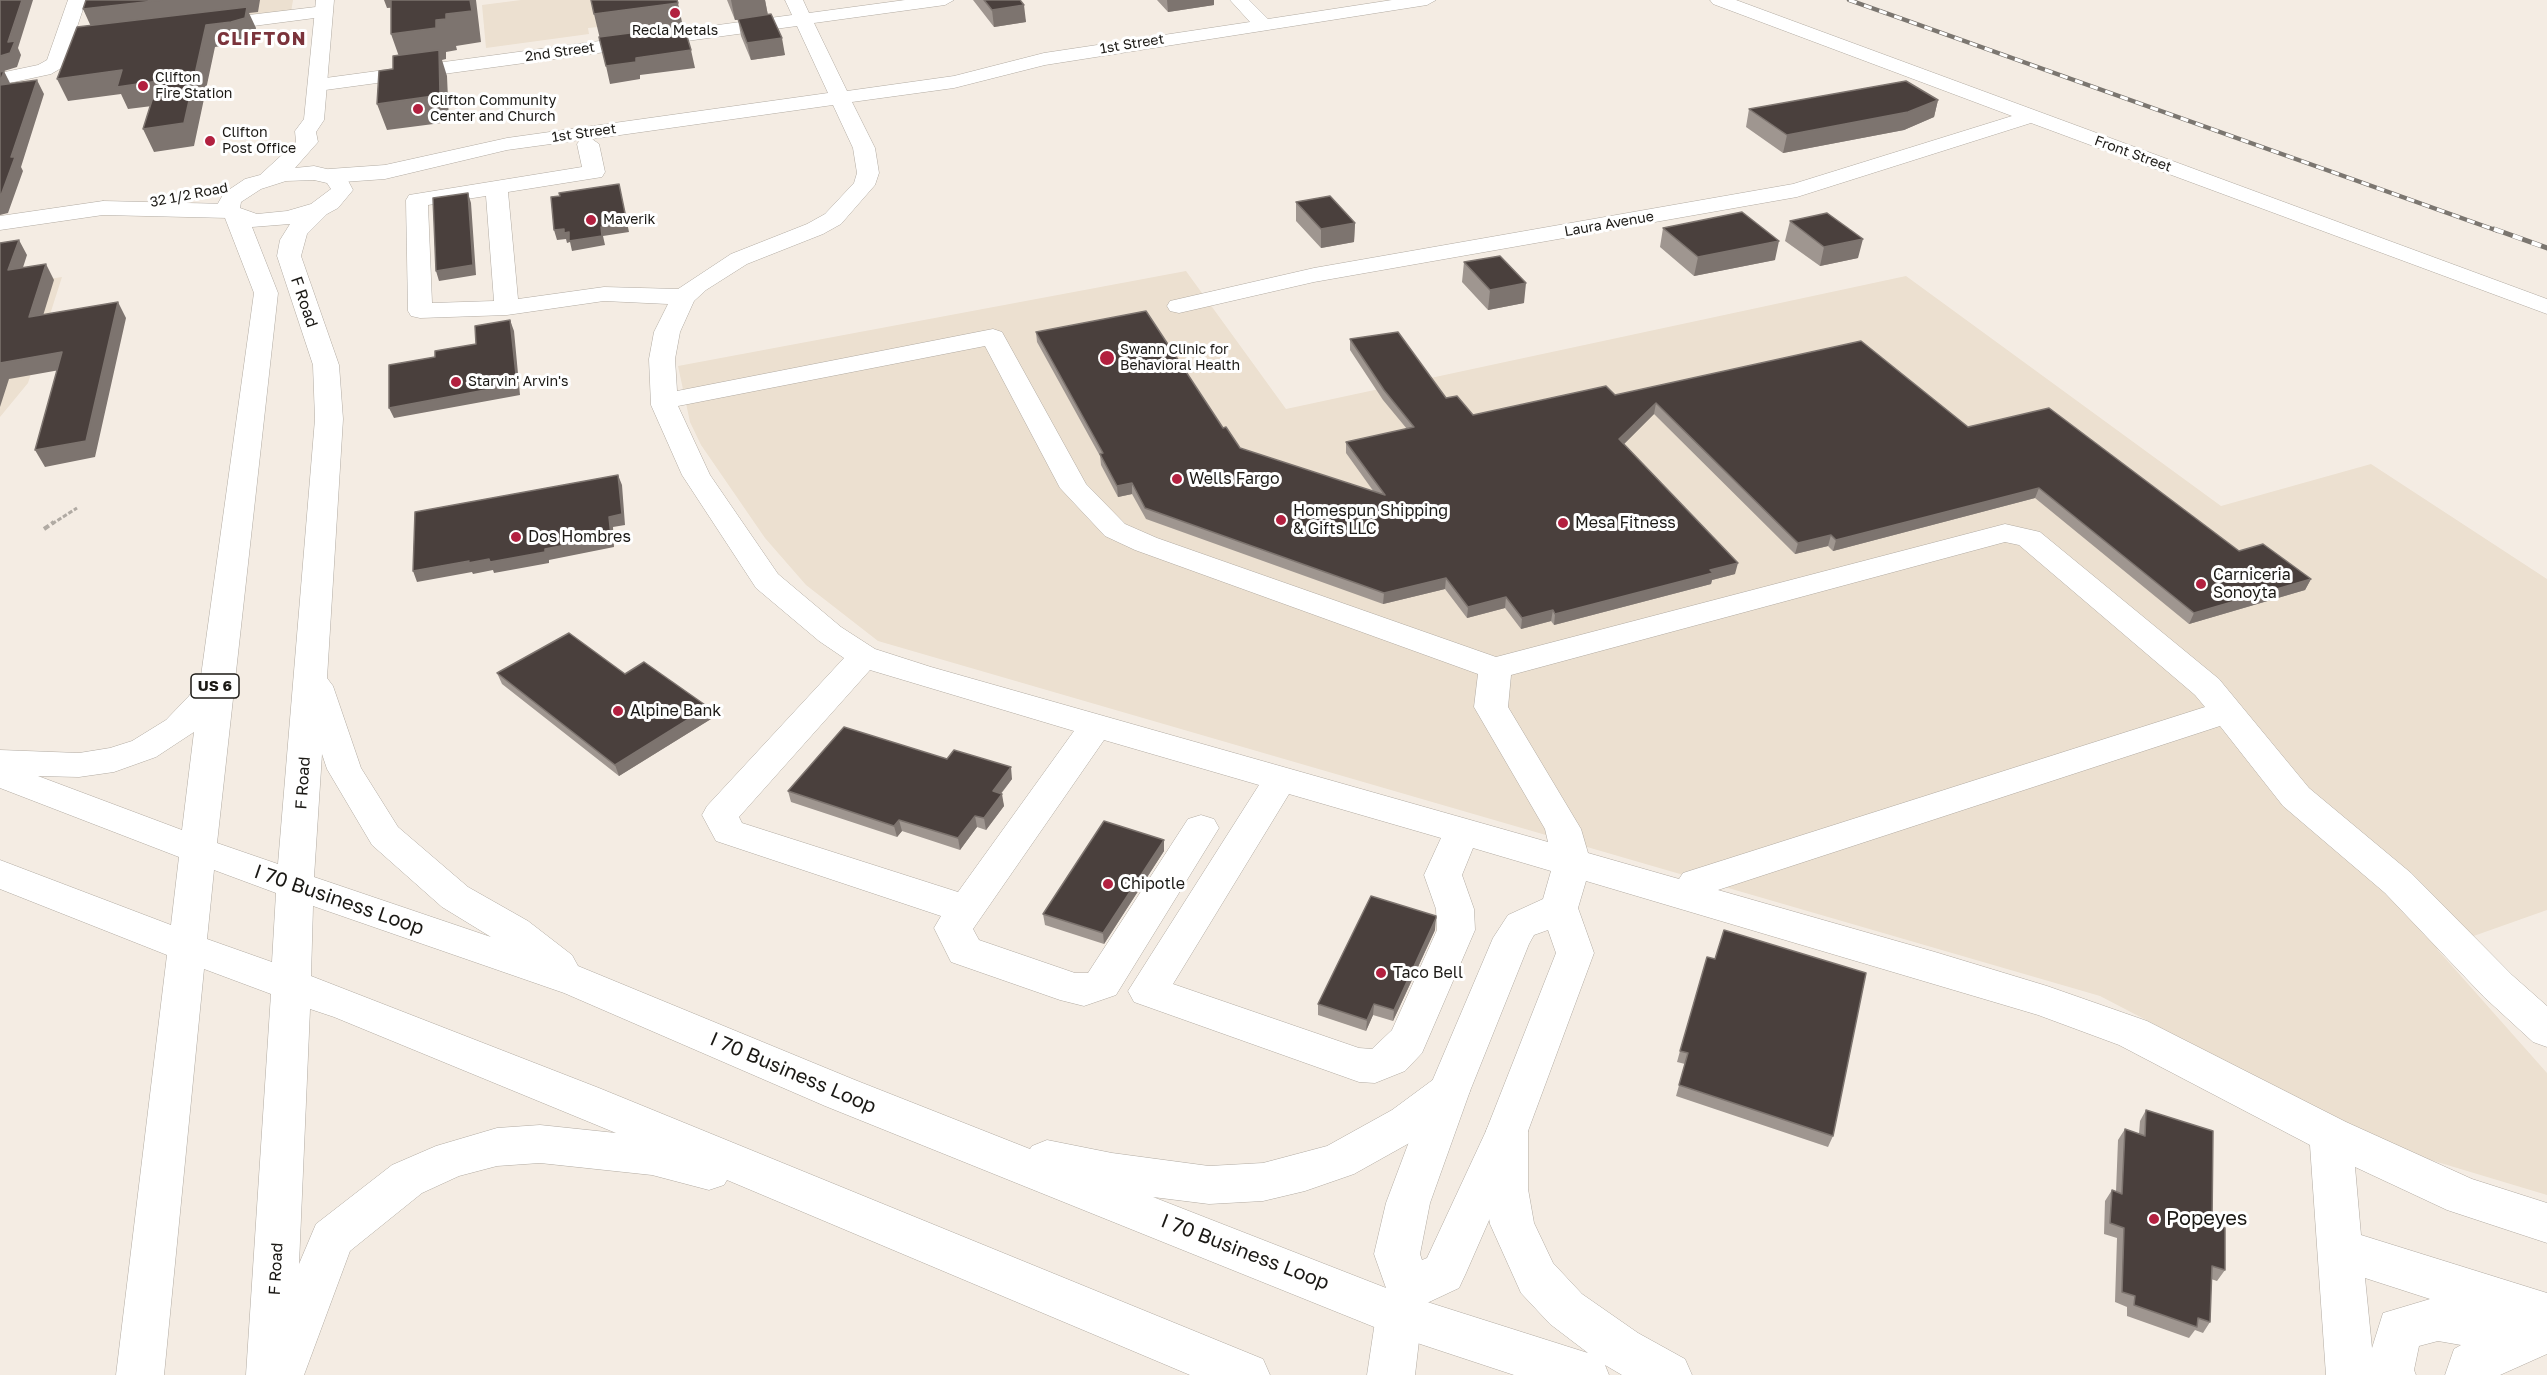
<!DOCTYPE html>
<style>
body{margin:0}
canvas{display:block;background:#f4ece3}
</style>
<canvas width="2547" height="1375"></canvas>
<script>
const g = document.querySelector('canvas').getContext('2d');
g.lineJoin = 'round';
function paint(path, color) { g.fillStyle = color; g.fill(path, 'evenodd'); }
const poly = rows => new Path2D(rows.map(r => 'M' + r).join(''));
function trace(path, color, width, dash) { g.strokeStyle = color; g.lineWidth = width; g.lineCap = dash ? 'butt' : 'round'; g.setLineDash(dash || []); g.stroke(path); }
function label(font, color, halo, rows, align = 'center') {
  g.font = font + ' "Golos Text",sans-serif'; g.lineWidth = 6; g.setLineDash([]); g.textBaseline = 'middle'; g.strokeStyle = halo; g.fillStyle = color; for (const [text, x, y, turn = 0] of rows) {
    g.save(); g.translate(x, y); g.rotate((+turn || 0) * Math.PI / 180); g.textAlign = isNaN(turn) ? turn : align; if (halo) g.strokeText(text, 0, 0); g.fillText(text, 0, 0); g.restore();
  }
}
paint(poly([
 [213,0,293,0,291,12,208,23],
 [521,0,592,0,598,27,588,28,589,34,486,48,482,5],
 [1186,271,1286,409,1906,276,2221,506,2371,464,2547,579,2547,910,2437,949,2547,1073,2547,1195,2394,1149,2100,996,878,641,806,585,765,538,701,445,690,422,678,366],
 [62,277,28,383,0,417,0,286]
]), '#ece0d0');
const minor = poly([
 [68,0,86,0,74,36,114,31,123,37,121,41,71,48,63,67,51,74,0,85,0,73,38,65,47,60,68,0],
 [785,0,803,0,809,13,905,0,954,0,945,5,814,23,847,91,954,76,1044,53,1250,22,1230,0,1249,0,1268,19,1392,0,1436,0,1427,5,1045,65,954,88,852,102,875,148,879,173,875,185,841,224,823,234,747,264,706,290,694,301,680,332,675,359,677,391,993,329,1002,332,1086,484,1125,524,1157,538,1496,657,2005,524,2040,532,2219,679,2309,788,2411,873,2512,975,2547,1006,2547,1047,2533,1042,2484,997,2385,893,2283,806,2220,726,1718,890,1935,952,2047,986,2147,1021,2346,1122,2472,1179,2547,1203,2547,1243,2447,1210,2355,1167,2361,1235,2547,1293,2547,1354,2500,1375,2445,1375,2454,1349,2461,1345,2438,1341,2419,1346,2414,1370,2416,1375,2326,1375,2310,1145,2119,1045,2038,1015,1586,881,1578,908,1594,953,1528,1131,1466,1273,1459,1288,1427,1303,1422,1315,1415,1375,1367,1375,1376,1315,1386,1288,1374,1254,1386,1203,1428,1091,1493,938,1508,915,1543,899,1551,871,1473,848,1462,875,1474,909,1475,930,1422,1053,1405,1071,1375,1083,1359,1082,1134,1002,1128,991,1259,785,1104,740,973,929,979,940,1075,973,1088,973,1188,819,1201,815,1214,819,1219,828,1116,995,1084,1006,1060,1000,951,962,934,928,941,916,716,841,702,815,707,806,844,658,819,641,756,588,682,475,651,405,649,359,654,332,668,304,604,301,507,315,420,318,411,316,408,311,406,200,409,195,582,167,577,144,580,140,507,150,385,179,329,183,321,181,318,176,321,171,329,169,385,165,507,138,828,93,797,26,318,91,311,89,308,85,311,81,318,79,792,15,785,0],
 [833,105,853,148,857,173,854,183,825,214,807,224,731,254,678,289,604,287,518,299,508,192,602,177,605,172,599,144,592,139,833,105],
 [486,196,494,301,432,303,428,205,486,196],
 [985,346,1060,488,1105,536,1135,550,1478,674,1474,707,1545,829,1548,842,931,667,875,649,841,627,778,574,710,475,678,406,985,346],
 [2005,542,2019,545,2195,695,2205,707,1683,873,1679,879,1588,853,1581,829,1508,707,1511,675,2005,542],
 [870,670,1074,731,958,892,742,823,739,817,870,670],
 [1289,794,1441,838,1424,875,1436,909,1437,930,1392,1030,1372,1049,1359,1048,1173,984,1289,794],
 [1548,930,1556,953,1486,1131,1427,1258,1422,1260,1420,1254,1430,1203,1470,1091,1529,944,1534,935,1548,930],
 [2365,1278,2430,1299,2383,1313,2372,1348,2365,1278],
 [1710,0,1736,0,2547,299,2547,314,2031,123,1797,197,1314,282,1179,313,1170,311,1167,306,1170,301,1314,268,1793,184,2012,116,1713,4,1710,0],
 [324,6,330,8,333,12,330,16,207,32,198,26,207,20,324,6],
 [103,201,229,204,237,206,240,211,237,216,229,218,103,215,0,230,0,216,103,201]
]);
const major = poly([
 [316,0,334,0,324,120,316,132,318,142,295,168,314,166,344,173,353,190,338,208,327,214,307,234,301,256,339,365,343,419,327,678,333,686,361,768,398,827,468,887,528,921,572,955,578,966,855,1080,1030,1149,1032,1146,1047,1140,1112,1153,1209,1166,1263,1163,1327,1146,1392,1110,1434,1079,1449,1073,1464,1079,1470,1091,1464,1103,1422,1136,1354,1174,1305,1191,1263,1201,1209,1204,1153,1197,1399,1293,1588,1353,1550,1324,1521,1293,1490,1224,1484,1189,1486,1131,1492,1118,1507,1113,1522,1118,1528,1131,1528,1189,1534,1223,1553,1263,1582,1294,1638,1333,1685,1359,1692,1375,1622,1375,1605,1365,1609,1375,1514,1375,1399,1337,825,1106,564,993,313,906,311,976,599,1088,1263,1359,1270,1375,1190,1375,727,1180,724,1185,709,1190,652,1175,540,1163,497,1166,459,1176,422,1193,350,1251,304,1375,246,1375,271,994,204,969,164,1375,116,1375,167,955,0,889,0,860,171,925,179,857,0,788,0,750,79,753,110,748,132,741,166,720,189,696,201,676,254,293,225,218,218,211,217,205,224,193,245,179,260,175,296,142,295,131,304,119,316,0],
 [314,180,327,183,331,189,311,204,287,211,257,214,240,208,241,202,261,189,286,181,314,180],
 [290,224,280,240,277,256,313,365,315,419,278,864,217,843,278,293,252,227,290,224],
 [194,732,182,830,38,776,79,777,114,772,156,757,194,732],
 [322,754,327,769,372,845,442,907,491,937,314,877,322,754],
 [214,870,276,893,272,962,207,939,214,870],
 [310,1009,334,1017,616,1133,540,1125,497,1128,436,1146,392,1165,316,1224,299,1264,310,1009]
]);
trace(minor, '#b2aba2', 1);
trace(major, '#b2aba2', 1);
trace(poly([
 [52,524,77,508]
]), '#b0aaa3', 3, [4.5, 2]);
trace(poly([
 [44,529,54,522]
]), '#b0aaa3', 4, [6, 3]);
paint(minor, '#fff');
paint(major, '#fff');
const railFar1 = poly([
 [1849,0,2498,231]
]);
const rail = poly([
 [2494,229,2547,248]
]);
trace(railFar1, '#7b7670', 4.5);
trace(rail, '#7b7670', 5);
trace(railFar1, '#fff', 3, [8]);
trace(rail, '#fff', 4, [10]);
paint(poly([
 [727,0,765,0,768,15,785,55,751,60,741,36,738,20,735,20],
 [973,0,1020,0,1026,22,994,27],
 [1157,0,1214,0,1214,5,1168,12],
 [1938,100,1934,117,1904,130,1783,153,1746,127,1749,109],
 [1296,202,1355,223,1354,242,1321,248,1296,221],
 [1790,221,1858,258,1820,266,1785,241],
 [1663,228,1775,260,1694,276,1660,247],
 [1464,262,1524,303,1488,310,1462,282],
 [1036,332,1223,428,1240,448,1374,492,1346,453,1346,442,1407,429,1383,400,1350,350,1350,339,1473,415,1615,395,1968,427,2239,551,2311,579,2305,590,2189,624,2035,498,1833,551,1828,546,1795,554,1654,414,1624,444,1735,574,1712,580,1711,584,1554,625,1551,621,1521,629,1505,608,1467,618,1445,589,1383,604,1146,519,1132,494,1118,497,1101,465,1100,456,1037,342],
 [497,673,625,674,711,719,619,776,502,684],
 [947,759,1012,779,1001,794,1004,806,986,830,977,827,960,850,902,831,897,837,791,802,788,791],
 [1164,840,1164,851,1104,944,1045,925,1043,914],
 [1435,930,1393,1021,1373,1015,1366,1031,1318,1015,1318,1004],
 [1715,959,1833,1136,1828,1147,1676,1096,1685,1064,1677,1062,1680,1051],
 [2146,1110,2212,1223,2225,1270,2217,1281,2211,1279,2210,1322,2203,1333,2195,1330,2189,1338,2127,1316,2127,1307,2115,1302,2117,1238,2104,1234,2105,1201,2112,1190,2116,1192,2118,1140,2125,1129,2139,1134,2140,1121]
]), '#9f9690');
paint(poly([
 [22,0,33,0,18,48,21,55,17,67,4,71,11,85,0,87,0,56,8,42],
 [162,0,260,0,258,12,249,13,256,28,254,40,240,43,215,47,194,146,154,152,143,129,206,25,93,31,83,9],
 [384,0,399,0,401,7,387,8],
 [470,0,476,0,481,42,456,46,457,50,446,52,446,59,442,60,447,76,449,122,387,130,377,104,402,65,391,34,436,20],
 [731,0,765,0,768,16,735,20],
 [1167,0,1214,0,1214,5,1168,12],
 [678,3,683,27,600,39,594,14],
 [1024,5,1026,22,994,27,992,10],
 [782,38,785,55,751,60,747,43],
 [691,50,695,68,640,75,640,79,610,84,606,66,636,58],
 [122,70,158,81,168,104,128,109,121,94,68,101,57,79],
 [37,80,44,94,21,167,23,171,8,213,0,215,0,198,11,157],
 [1938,100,1934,117,1904,130,1783,153,1787,135],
 [619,184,629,232,603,236,605,245,572,251,570,242,567,243,566,239,557,240,554,230,601,227],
 [468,193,471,203,476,275,439,281,436,271],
 [1355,223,1354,242,1321,248,1321,229],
 [1863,239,1858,258,1820,266,1824,247],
 [19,240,27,255,17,286,8,270],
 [1779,241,1775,260,1694,276,1698,257],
 [46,264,54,280,38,332,29,317],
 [1526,283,1524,303,1488,310,1490,290],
 [118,302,126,318,95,457,45,467,35,450],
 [510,320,514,331,520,395,394,418,389,408],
 [62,352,71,368,9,379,0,407,0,363],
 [1656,403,1654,414,1618,450,1619,439],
 [618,475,622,485,625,525,613,527,614,547,549,560,549,563,494,573,493,570,473,574,472,572,417,582,413,571,469,561,545,549,609,517],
 [1132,483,1132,494,1118,497,1117,486],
 [2039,488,2035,498,1833,551,1836,540],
 [1831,535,1828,546,1795,554,1798,543],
 [1738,563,1735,574,1712,580,1711,584,1554,625,1555,614,1710,570],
 [1446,578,1445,589,1383,604,1384,593],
 [2311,579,2305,590,2189,624,2194,613],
 [1506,597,1505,608,1467,618,1468,607],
 [1553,610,1551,621,1521,629,1522,618],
 [708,707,711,719,619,776,615,765],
 [1011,767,1012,779,994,802,993,791],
 [1002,794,1004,806,986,830,984,818],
 [975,816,977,827,960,850,958,838],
 [899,820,902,831,897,837,894,826],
 [1164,840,1164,851,1104,944,1103,933],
 [1436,918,1435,930,1393,1021,1394,1010],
 [1374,1004,1373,1015,1366,1031,1367,1020]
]), '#7d746f');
const building = poly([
 [0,0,22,0,8,42,15,41,10,53,0,56,0,0],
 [86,0,162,0,83,9,86,0],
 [391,0,470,0,472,11,446,14,446,19,436,20,436,28,391,34,391,0],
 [591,0,677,0,678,3,594,14,591,0],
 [984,0,1020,0,1024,5,992,10,984,0],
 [247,7,245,18,231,22,206,25,184,123,143,129,158,81,117,87,122,70,57,79,77,27,247,7],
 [771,14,782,38,747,43,738,19,771,14],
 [684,26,691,50,636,58,636,62,606,66,599,37,684,26],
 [439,50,440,95,377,104,379,71,393,69,393,56,439,50],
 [4,71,0,82,0,72,4,71],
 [37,80,11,157,15,157,0,198,0,85,37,80],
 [1906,81,1938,100,1908,112,1787,135,1749,109,1906,81],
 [619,184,627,223,601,227,602,236,569,241,569,232,564,233,564,229,554,230,551,197,560,196,559,193,619,184],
 [468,193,473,265,436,271,433,198,468,193],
 [1330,196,1355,223,1321,229,1296,202,1330,196],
 [1742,212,1779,241,1698,257,1663,228,1742,212],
 [1827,213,1863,239,1824,247,1790,221,1827,213],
 [19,240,8,270,46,264,29,317,118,302,86,441,35,450,62,352,0,363,0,243,19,240],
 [1500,256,1526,283,1490,290,1464,262,1500,256],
 [1146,311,1223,428,1226,427,1240,448,1385,495,1346,442,1414,427,1384,390,1350,339,1398,332,1446,398,1457,396,1473,415,1606,386,1615,395,1861,341,1968,427,2049,408,2239,551,2263,544,2311,579,2194,613,2039,488,1836,540,1831,535,1798,543,1656,403,1619,439,1738,563,1710,570,1713,573,1555,614,1553,610,1522,618,1506,597,1468,607,1446,578,1384,593,1145,508,1132,483,1117,486,1100,454,1103,453,1036,332,1146,311],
 [510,320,517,384,389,408,389,365,435,357,435,351,476,344,475,326,510,320],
 [618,475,622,514,609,517,611,536,545,549,545,552,490,562,489,559,468,563,469,561,413,571,415,512,618,475],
 [569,633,625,674,644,662,708,707,615,765,497,673,569,633],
 [844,727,947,759,954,750,1011,767,993,791,1002,794,984,818,975,816,958,838,899,820,894,826,788,791,844,727],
 [1104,821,1164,840,1103,933,1043,914,1104,821],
 [1371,896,1436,916,1436,918,1394,1010,1374,1004,1367,1020,1318,1004,1371,896],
 [1724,930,1866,973,1833,1136,1679,1085,1688,1053,1680,1051,1707,957,1715,959,1724,930],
 [2146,1110,2213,1131,2212,1223,2225,1228,2225,1270,2212,1266,2210,1322,2198,1318,2197,1327,2134,1305,2135,1296,2122,1292,2124,1228,2110,1223,2112,1190,2122,1194,2125,1129,2145,1136,2146,1110]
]);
paint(building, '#4a403d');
trace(building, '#7d746f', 1.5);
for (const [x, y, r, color] of [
 [675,13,6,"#b2203f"],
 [143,86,6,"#b2203f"],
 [418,109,6,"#b2203f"],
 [210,141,6,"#b2203f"],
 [591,220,6,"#b2203f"],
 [1107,358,8,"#b2203f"],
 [456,382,6,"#b2203f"],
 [1177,479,6,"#b2203f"],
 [1281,520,6,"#b2203f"],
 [1563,523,6,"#b2203f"],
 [516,537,6,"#b2203f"],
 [2201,584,6,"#b2203f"],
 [618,711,6,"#b2203f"],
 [1108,884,6,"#b2203f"],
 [1381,973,6,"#b2203f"],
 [2154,1219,6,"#b2203f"]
]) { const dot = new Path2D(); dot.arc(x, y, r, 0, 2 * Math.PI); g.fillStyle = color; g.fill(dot); trace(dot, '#fff', 2); }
label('14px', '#1b1915', '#fff', [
 ["Recla Metals",675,31,"center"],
 ["Clifton",155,78],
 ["Fire Station",155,94],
 ["Clifton Community",430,101],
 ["Center and Church",430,117],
 ["Clifton",222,133],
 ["Post Office",222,149],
 ["Maverik",603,220],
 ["Swann Clinic for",1120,350],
 ["Behavioral Health",1120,366],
 ["Starvin' Arvin's",468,382]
], 'left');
label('14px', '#1b1915', '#fff', [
 ["1st Street",1132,44,-9],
 ["2nd Street",560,52,-8],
 ["1st Street",584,133,-8],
 ["Front Street",2133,154,20],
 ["32 1/2 Road",189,195,-11],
 ["Laura Avenue",1609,224,-10]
]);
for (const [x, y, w] of [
 [215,686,48]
]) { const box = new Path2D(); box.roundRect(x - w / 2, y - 12, w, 24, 4.5); g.fillStyle = '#fff'; g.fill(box); trace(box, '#1b1915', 1.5); }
label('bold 15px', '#1b1915', null, [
 ["US 6",215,686]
]);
label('16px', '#1b1915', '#fff', [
 ["F Road",304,302,71],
 ["F Road",303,783,-86],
 ["F Road",276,1269,-87]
]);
label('16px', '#1b1915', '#fff', [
 ["Wells Fargo",1189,479],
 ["Homespun Shipping",1293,511],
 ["& Gifts LLC",1293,529],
 ["Mesa Fitness",1575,523],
 ["Dos Hombres",528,537],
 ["Carniceria",2213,575],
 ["Sonoyta",2213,593],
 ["Alpine Bank",630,711],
 ["Chipotle",1120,884],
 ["Taco Bell",1393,973]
], 'left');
g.letterSpacing = '1.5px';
label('bold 18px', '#7b333b', '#fff', [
 ["CLIFTON",262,39]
]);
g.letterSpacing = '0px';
label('20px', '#1b1915', '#fff', [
 ["I 70 Business Loop",339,900,19],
 ["I 70 Business Loop",793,1073,23],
 ["I 70 Business Loop",1245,1252,21]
]);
label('20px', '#1b1915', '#fff', [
 ["Popeyes",2166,1219]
], 'left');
</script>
